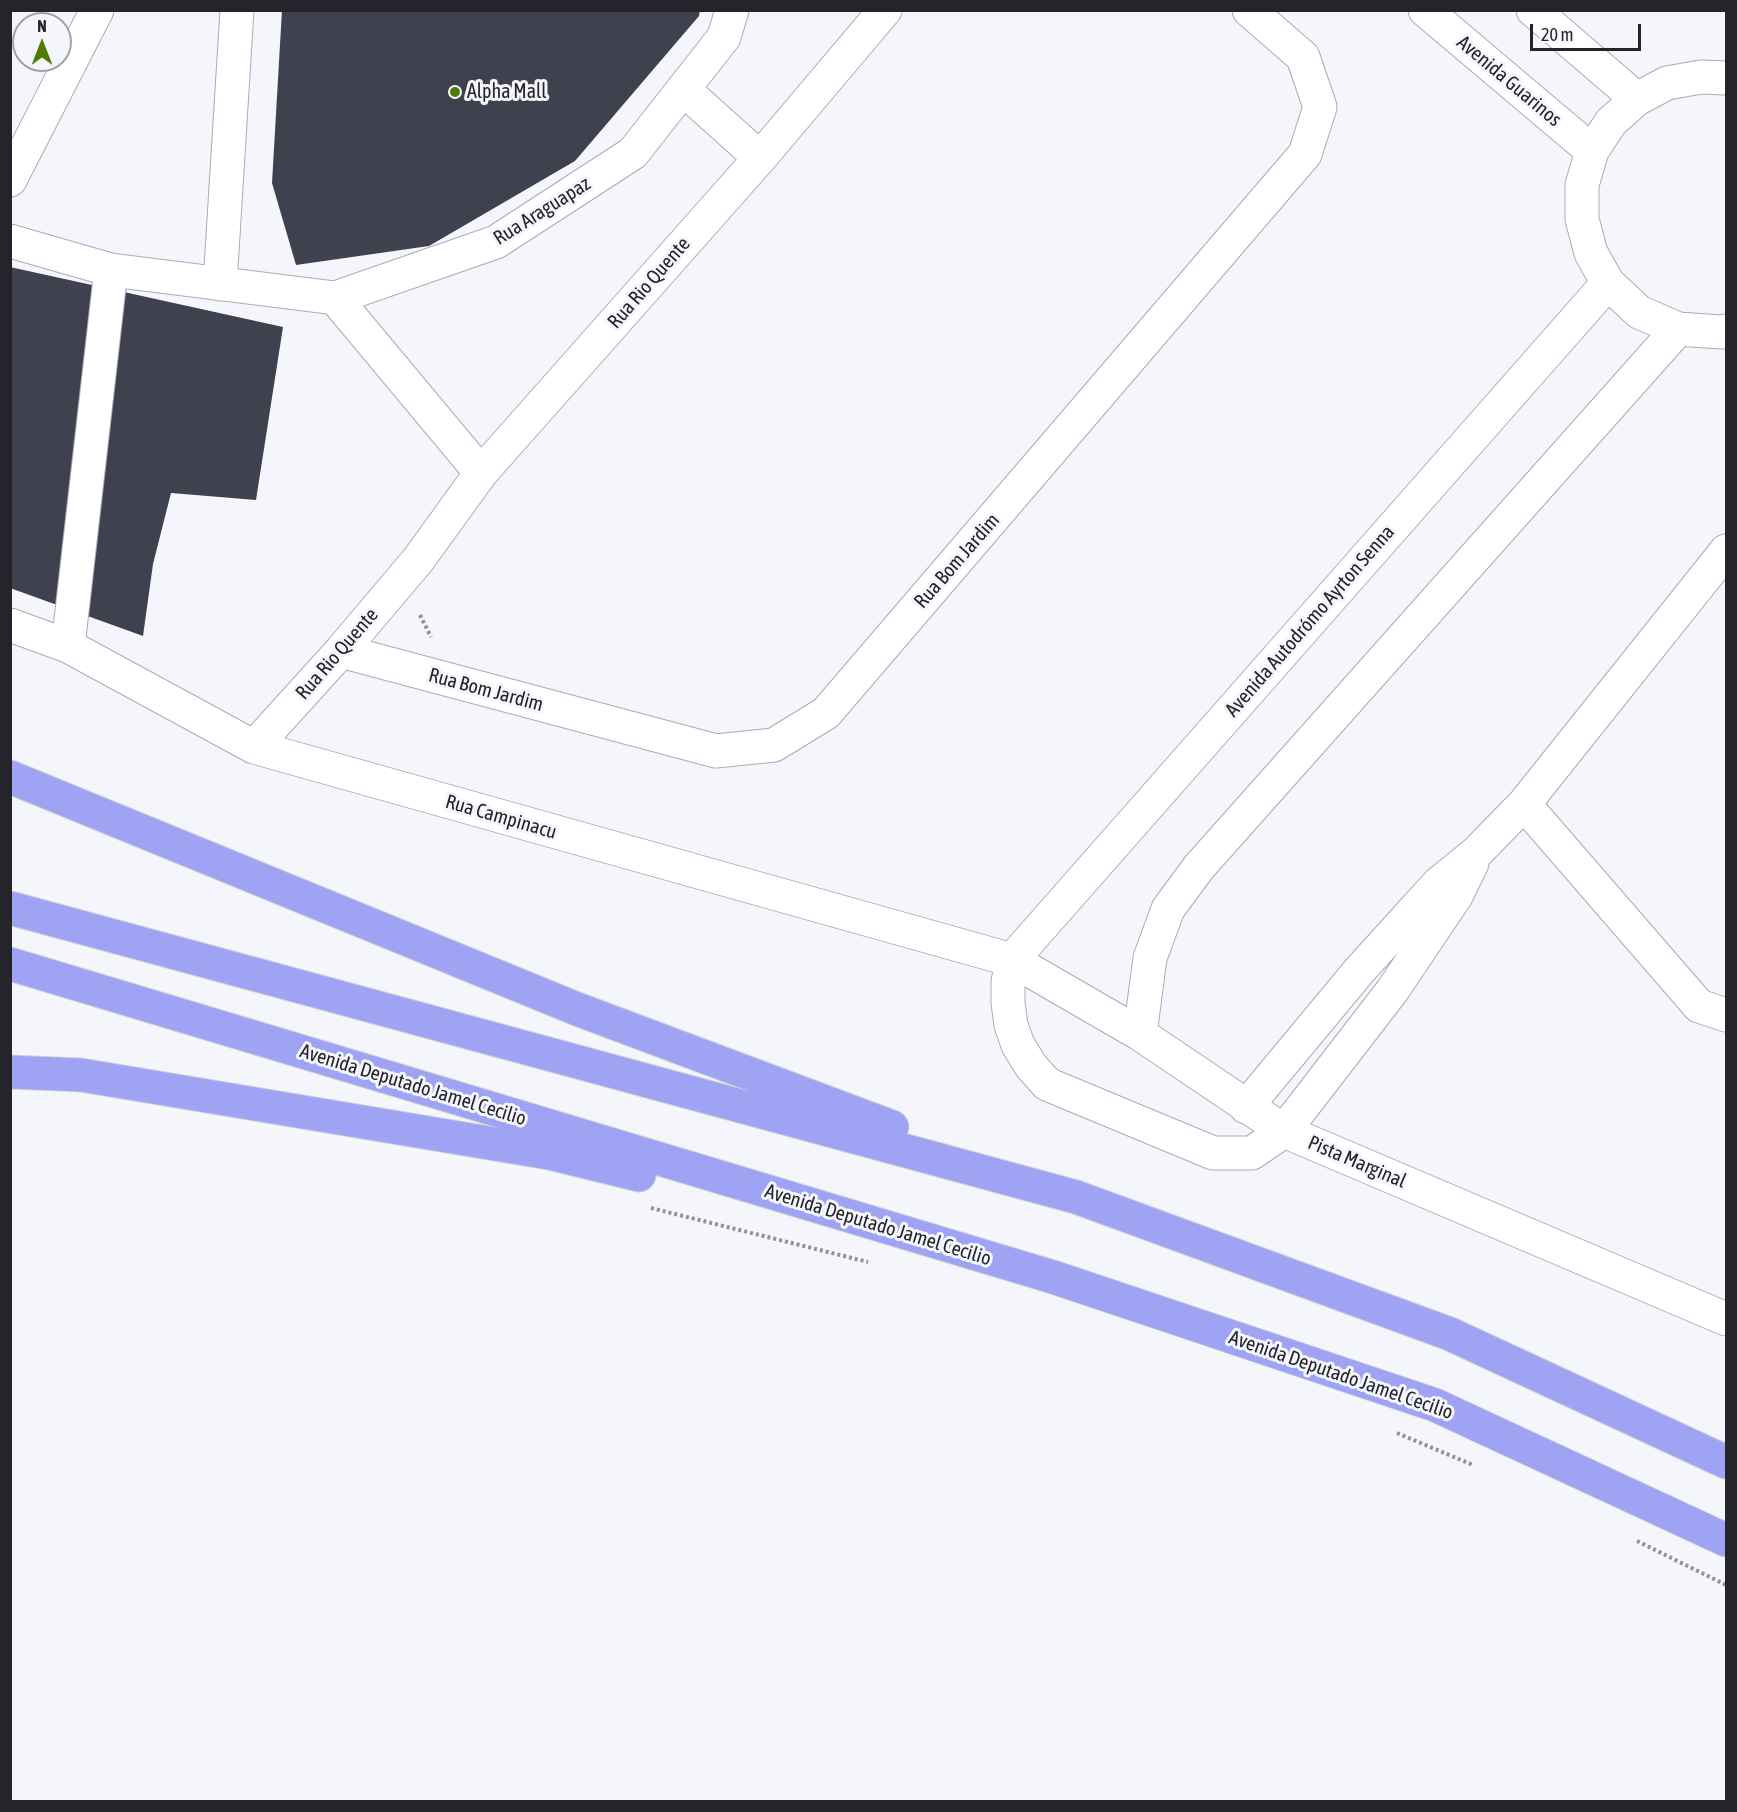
<!DOCTYPE html>
<meta charset="utf-8">
<style>
body{margin:0}
#map{position:relative;width:1737px;height:1812px;overflow:hidden;background:#f5f6fc;font-family:"Asap Condensed",sans-serif}
canvas{display:block}
.frame{position:absolute;inset:0;border:12px solid #24242a;pointer-events:none}
.north{position:absolute;left:12px;top:12px;width:60px;height:60px;box-sizing:border-box;background:#f5f6fc;border:2px solid #a1a2a8;border-radius:50%;rotate:0deg;font-size:16px;font-weight:700;line-height:24px;text-align:center;color:#24242a}
.north::after{content:'';display:block;margin:auto;width:21px;height:27px;background:#4f7c00;clip-path:polygon(50% 0,100% 100%,50% 72%,0 100%)}
.scale{position:absolute;left:1530px;top:24px;width:111px;height:27px;box-sizing:border-box;border:3px solid #24242a;border-top:0;padding-left:8px;font-size:18px;line-height:21px;white-space:nowrap;color:#24242a;-webkit-text-stroke:4px #f5f6fc;paint-order:stroke}
</style>
<div id="map">
<canvas width="1737" height="1812"></canvas>
<div class="frame"></div>
<div class="north">N</div>
<div class="scale">20 m</div>
</div>
<script>
const g = document.querySelector('canvas').getContext('2d');
g.lineJoin = 'round';
function paint(path, color) { g.fillStyle = color; g.fill(path, 'evenodd'); }
const poly = rows => new Path2D(rows.map(r => 'M' + r).join(''));
function trace(path, color, width, dash) { g.strokeStyle = color; g.lineWidth = width; g.lineCap = dash ? 'butt' : 'round'; g.setLineDash(dash || []); g.stroke(path); }
function label(font, color, halo, rows, align = 'center') {
  g.font = font + ' "Asap Condensed",sans-serif'; g.lineWidth = 6; g.setLineDash([]); g.textBaseline = 'middle'; g.strokeStyle = halo; g.fillStyle = color; for (const [text, x, y, turn = 0] of rows) {
    g.save(); g.translate(x, y); g.rotate((+turn || 0) * Math.PI / 180); g.textAlign = isNaN(turn) ? turn : align; if (halo) g.strokeText(text, 0, 0); g.fillText(text, 0, 0); g.restore();
  }
}
paint(poly([
 [282,10,700,10,699,16,575,161,429,246,296,265,272,183],
 [10,267,283,327,256,500,171,493,153,564,143,636,10,588]
]), '#40414e');
const minor = poly([
 [1425,10,1592,151],
 [1533,10,1637,99],
 [1726,78,1701,77,1667,83,1637,99,1611,122,1592,151,1582,185,1582,219,1591,253,1608,283,1639,312,1678,329,1721,332,1726,331],
 [683,89,760,158],
 [10,180,97,10],
 [10,241,111,270,335,298,496,242,633,153,724,37,732,10],
 [220,284,237,10],
 [335,298,481,473],
 [10,625,68,646,254,747,1012,960,1140,1034,1284,1131,1726,1319],
 [68,646,111,270],
 [341,651,716,751,774,745,826,713,1305,154,1320,107,1303,57,1249,10],
 [254,747,341,651,418,560,481,473,760,158,885,10],
 [1524,804,1699,1006,1726,1015],
 [1012,960,1608,283],
 [1012,960,1008,982,1008,1003,1011,1025,1018,1045,1031,1066,1047,1084,1213,1153,1252,1153,1284,1131,1392,991,1456,896,1472,863],
 [1140,1034,1150,958,1168,909,1199,867,1678,329],
 [1246,1107,1359,971,1407,918,1439,883,1476,853,1524,804,1726,551]
]);
const highway = poly([
 [10,777,577,1009,892,1127],
 [10,908,1076,1197,1450,1334,1726,1462],
 [10,964,1053,1277,1435,1405,1726,1540],
 [10,1072,81,1075,549,1153,639,1175]
]);
trace(minor, '#a9abba', 35);
trace(highway, '#d3d3d4', 35);
trace(poly([
 [420,615,431,637],
 [651,1208,868,1262],
 [1397,1433,1473,1465],
 [1637,1541,1726,1585]
]), '#919298', 4, [3, 3]);
trace(minor, '#fff', 33);
trace(highway, '#9ea4f3', 33);
for (const [x, y, r, color] of [
 [455,92,6,"#4f7c00"]
]) { const dot = new Path2D(); dot.arc(x, y, r, 0, 2 * Math.PI); g.fillStyle = color; g.fill(dot); trace(dot, '#f5f6fc', 2); }
label('20px', '#24242a', '#f5f6fc', [
 ["Avenida Guarinos",1509,81,40],
 ["Rua Araguapaz",542,211,-32],
 ["Rua Rio Quente",649,283,-49],
 ["Rua Bom Jardim",957,561,-49],
 ["Avenida Autodrómo Ayrton Senna",1310,621,-49],
 ["Rua Rio Quente",337,654,-49],
 ["Rua Bom Jardim",486,690,15],
 ["Rua Campinacu",501,817,16],
 ["Avenida Deputado Jamel Cecilio",413,1085,17],
 ["Pista Marginal",1357,1162,23],
 ["Avenida Deputado Jamel Cecilio",878,1225,17],
 ["Avenida Deputado Jamel Cecilio",1341,1375,19]
]);
label('20px', '#24242a', '#f5f6fc', [
 ["Alpha Mall",467,92]
], 'left');
</script>
